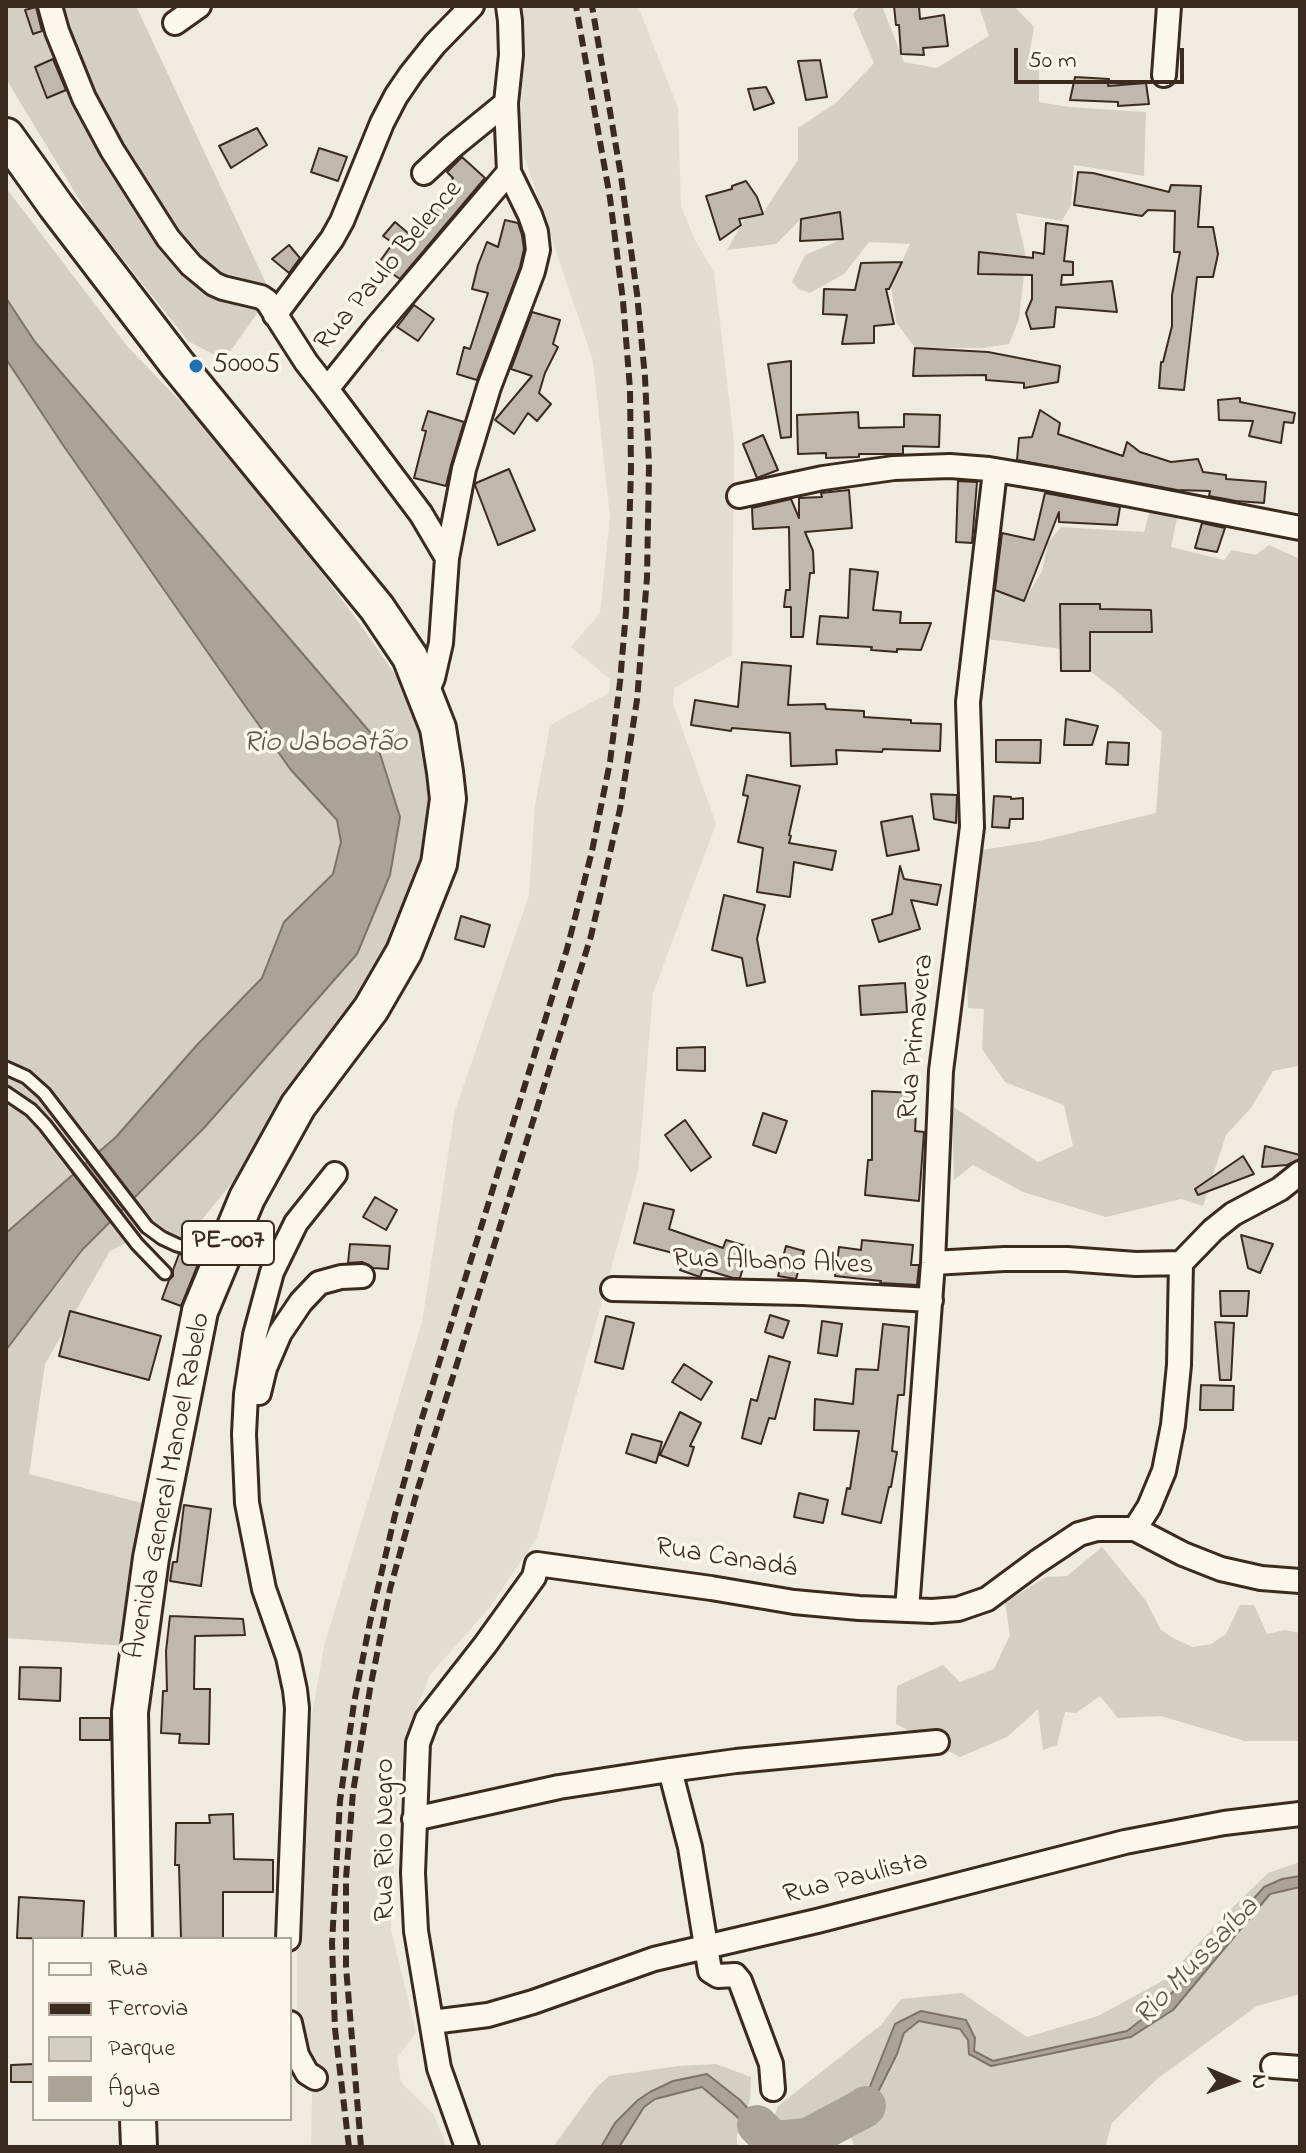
<!DOCTYPE html>
<meta charset="utf-8">
<style>
body{margin:0}
#map{position:relative;width:1306px;height:2153px;overflow:hidden;background:#f0ebe0;font-family:"Indie Flower",sans-serif}
canvas{display:block}
.frame{position:absolute;inset:0;border:8px solid #3b2a1e;pointer-events:none}
.legend{position:absolute;left:32px;top:1937px;width:260px;height:184px;box-sizing:border-box;background:#fbf7ec;border:2px solid #aea59a;margin:0;padding:10px 14px;list-style:none;font-size:24px;color:#3b2a1e}
.legend li{display:flex;align-items:center;gap:16px;height:40px}
.legend b{width:40px;border:2px solid #aea59a}
.north{position:absolute;left:1194px;top:2041px;width:80px;height:80px;-webkit-text-stroke:6px #fbf7ec;paint-order:stroke;rotate:91deg;font-size:22px;font-weight:700;line-height:32px;text-align:center;color:#3b2a1e}
.north::after{content:'';display:block;margin:auto;width:28px;height:36px;background:#3b2a1e;clip-path:polygon(50% 0,100% 100%,50% 72%,0 100%)}
.scale{position:absolute;left:1014px;top:48px;width:170px;height:36px;box-sizing:border-box;border:4px solid #3b2a1e;border-top:0;padding-left:10px;font-size:24px;line-height:28px;white-space:nowrap;color:#3b2a1e;-webkit-text-stroke:6px #fbf7ec;paint-order:stroke}
</style>
<div id="map">
<canvas width="1306" height="2153"></canvas>
<div class="frame"></div>
<ul class="legend">
<li><b style="height:10px;background:#fbf7ec"></b>Rua</li>
<li><b style="height:10px;background:#3b2a1e"></b>Ferrovia</li>
<li><b style="height:22px;background:#d5cec3"></b>Parque</li>
<li><b style="height:22px;background:#aca397"></b>Água</li>
</ul>
<div class="north">N</div>
<div class="scale">50 m</div>
</div>
<script>
const g = document.querySelector('canvas').getContext('2d');
g.lineJoin = 'round';
function paint(path, color) { g.fillStyle = color; g.fill(path, 'evenodd'); }
const poly = rows => new Path2D(rows.map(r => 'M' + r).join(''));
function trace(path, color, width, dash) { g.strokeStyle = color; g.lineWidth = width; g.lineCap = dash ? 'butt' : 'round'; g.setLineDash(dash || []); g.stroke(path); }
function label(font, color, halo, rows, align = 'center') {
  g.font = font + ' "Indie Flower",sans-serif'; g.lineWidth = 7; g.setLineDash([]); g.textBaseline = 'middle'; g.strokeStyle = halo; g.fillStyle = color; for (const [text, x, y, turn = 0] of rows) {
    g.save(); g.translate(x, y); g.rotate((+turn || 0) * Math.PI / 180); g.textAlign = isNaN(turn) ? turn : align; if (halo) g.strokeText(text, 0, 0); g.fillText(text, 0, 0); g.restore();
  }
}
paint(poly([
 [520,6,638,6,678,108,681,206,695,240,714,272,734,441,732,655,674,688,673,703,716,824,653,993,638,1171,537,1537,490,1607,430,1675,407,1732,396,1817,391,1930,416,2032,397,2058,401,2082,434,2115,447,2147,311,2147,312,2093,320,2084,309,2061,297,2025,297,1890,304,1761,324,1646,422,1322,455,1111,529,895,535,805,550,725,609,693,610,679,571,647,600,613,610,517,593,361,521,147,522,12]
]), '#e2dcd1');
paint(poly([
 [6,6,136,6,271,294,224,360,188,341,91,219,6,79],
 [860,6,882,6,904,62,937,68,989,36,979,6,1014,6,1034,27,1029,56,1039,66,1039,102,1069,107,1146,112,1144,176,1074,165,1071,205,1062,221,1016,213,1026,257,1019,319,1009,344,984,348,915,348,896,322,891,285,910,244,869,242,844,274,810,293,799,289,792,282,805,255,843,239,839,212,801,219,776,244,727,250,745,218,763,213,798,160,798,128,837,102,874,63,853,14],
 [6,188,127,346,240,463,360,624,422,713,436,783,428,863,361,1003,264,1144,186,1239,145,1233,110,1251,45,1364,29,1474,150,1505,126,1646,6,1638],
 [1180,504,1171,547,1224,560,1232,550,1256,555,1269,545,1300,559,1300,1061,1298,1066,1273,1071,1251,1108,1226,1135,1203,1206,1181,1199,1106,1217,1023,1192,973,1165,954,1180,952,1106,1038,1162,1073,1146,1064,1105,1005,1082,982,1049,984,1009,968,1008,966,956,982,850,1039,841,1156,813,1162,732,1114,689,1090,671,1090,649,1061,649,987,639,992,589,1024,601,1042,571,1048,543,1061,527,1144,532,1151,507],
 [1102,1547,1146,1601,1161,1630,1173,1638,1193,1647,1211,1644,1226,1634,1240,1605,1254,1605,1267,1634,1285,1630,1300,1633,1300,1741,1245,1741,1161,1716,1118,1718,1100,1696,1076,1713,1065,1712,1057,1745,1043,1750,1038,1709,1007,1737,960,1757,896,1724,897,1686,943,1665,960,1682,994,1669,1010,1635,1005,1602,1046,1577,1067,1576],
 [1300,1862,1300,1994,1257,2006,1157,2079,1112,2123,1105,2147,855,2147,848,2131,797,2147,764,2147,778,2106,881,2025,901,1999,962,1993,1027,2037,1098,2016,1166,1979,1226,1914,1268,1873],
 [716,2064,751,2077,750,2100,737,2135,737,2147,553,2147,596,2088,609,2076,679,2066]
]), '#d5cec3');
const water = poly([
 [6,298,35,342,375,738,400,817,390,875,357,954,204,1128,82,1250,6,1350,6,1233,116,1137,197,1045,262,978,284,922,333,874,341,842,337,820,291,770,241,700,63,445,6,359,6,298],
 [1300,1876,1300,1887,1270,1894,1173,2010,1131,2037,991,2066,969,2054,968,2040,960,2029,919,2021,904,2033,897,2054,872,2104,867,2112,858,2117,803,2138,776,2145,765,2144,734,2114,702,2087,655,2099,644,2107,619,2147,601,2147,615,2123,638,2100,650,2092,673,2081,707,2074,740,2100,766,2128,804,2125,855,2109,861,2105,865,2099,895,2024,921,2011,966,2020,975,2038,974,2051,993,2061,1127,2031,1163,2003,1264,1887,1282,1879,1300,1876]
]);
paint(water, '#aca397');
trace(water, '#7f7367', 2);
trace(poly([
 [757,2125,773,2141,808,2138,864,2108,866,2106]
]), '#aca397', 40);
const building = poly([
 [894,6,919,6,920,19,944,15,948,46,923,48,924,55,901,54,899,25,896,25,894,6],
 [36,7,42,31,33,34,25,10,36,7],
 [53,59,66,90,47,98,35,67,53,59],
 [820,60,827,97,806,100,798,61,820,60],
 [1075,77,1109,79,1108,86,1146,83,1149,104,1118,106,1118,102,1070,100,1075,77],
 [766,87,774,103,754,110,748,89,766,87],
 [257,128,267,145,231,168,219,146,257,128],
 [319,148,347,157,338,181,311,172,319,148],
 [462,157,485,178,400,279,378,264,393,243,383,236,395,222,414,238,453,178,447,172,462,157],
 [1078,172,1093,173,1169,192,1171,185,1201,186,1198,227,1213,227,1218,254,1213,277,1197,277,1184,390,1159,388,1161,362,1163,362,1172,326,1172,295,1180,252,1174,252,1175,211,1148,210,1142,216,1074,205,1078,172],
 [746,181,757,197,763,214,739,219,741,225,720,240,706,196,732,189,732,186,746,181],
 [840,212,843,239,800,241,801,219,840,212],
 [505,220,518,223,522,235,524,249,520,267,477,380,457,374,464,347,470,349,488,293,472,289,478,265,487,242,498,247,505,220],
 [1046,223,1068,226,1064,261,1073,262,1073,275,1062,275,1061,285,1112,281,1117,312,1056,307,1054,327,1031,329,1026,313,1032,299,1032,275,978,274,979,252,1033,258,1033,252,1044,254,1046,223],
 [289,245,300,258,289,273,272,259,289,245],
 [902,262,889,289,886,289,894,324,874,326,874,343,842,344,847,315,823,314,824,289,855,290,861,263,902,262],
 [414,305,434,319,418,341,397,327,414,305],
 [532,312,560,320,553,344,558,347,545,373,539,393,551,404,537,421,528,413,514,434,495,420,532,376,511,369,532,312],
 [915,348,988,352,1060,366,1058,382,1024,388,1024,383,986,380,986,375,913,376,915,348],
 [791,361,791,437,781,438,768,364,791,361],
 [1240,398,1240,402,1295,413,1293,423,1284,422,1281,443,1249,436,1253,421,1219,420,1218,400,1240,398],
 [1040,410,1060,423,1058,434,1123,456,1127,442,1140,452,1171,462,1198,459,1203,472,1226,475,1226,479,1266,482,1264,503,1236,501,1209,496,1210,491,1177,490,1017,460,1019,438,1032,437,1040,410],
 [428,411,464,422,451,465,446,486,414,478,426,431,422,430,428,411],
 [858,412,859,428,904,427,904,414,940,415,939,447,903,446,903,454,859,454,859,457,826,458,826,453,798,454,797,415,858,412],
 [763,435,778,470,757,478,743,444,763,435],
 [509,469,535,530,498,545,475,485,476,483,509,469],
 [958,481,977,482,972,543,956,542,958,481],
 [849,490,852,528,805,532,813,551,814,573,810,573,803,637,791,637,791,607,784,607,786,590,790,590,789,527,753,529,752,508,791,499,799,518,799,498,822,497,821,493,849,490],
 [1045,493,1120,507,1117,525,1059,522,1059,512,1024,601,995,590,1002,533,1034,540,1045,493],
 [1202,523,1225,528,1217,552,1195,548,1202,523],
 [850,569,878,572,873,610,901,612,900,623,931,623,921,650,897,649,897,652,871,650,872,647,817,644,820,616,848,618,850,569],
 [1060,604,1100,604,1100,609,1151,610,1152,632,1090,632,1090,671,1061,671,1060,604],
 [742,662,791,666,788,705,825,704,826,709,864,711,864,717,911,720,911,723,941,724,940,751,883,749,882,752,836,750,837,764,791,766,790,733,732,728,731,731,691,725,695,700,738,707,742,662],
 [1066,719,1098,726,1092,745,1064,745,1066,719],
 [996,740,1041,740,1040,763,996,762,996,740],
 [1108,742,1129,743,1128,765,1106,764,1108,742],
 [747,775,800,786,789,835,791,836,789,843,836,851,832,870,794,862,790,897,757,892,763,848,738,842,748,796,743,795,747,775],
 [931,794,957,795,956,823,934,819,931,794],
 [994,796,1011,797,1011,799,1023,798,1023,819,1010,819,1009,828,992,827,994,796],
 [912,816,919,850,887,856,881,822,912,816],
 [900,866,904,879,941,885,937,905,911,900,920,929,879,942,872,920,892,914,900,866],
 [724,895,765,905,757,939,765,982,747,986,742,958,712,950,724,895],
 [461,916,490,925,484,947,455,939,461,916],
 [905,983,907,1012,861,1015,859,986,905,983],
 [705,1047,705,1071,677,1070,677,1048,705,1047],
 [872,1091,917,1093,915,1131,924,1132,919,1201,865,1195,868,1160,872,1160,872,1091],
 [763,1113,787,1121,776,1153,753,1145,763,1113],
 [685,1120,711,1157,691,1171,665,1135,685,1120],
 [1265,1146,1300,1155,1300,1159,1287,1165,1262,1167,1265,1146],
 [1243,1156,1254,1174,1198,1195,1195,1189,1243,1156],
 [375,1197,397,1210,386,1230,363,1217,375,1197],
 [644,1203,674,1210,669,1229,723,1248,726,1240,749,1247,740,1278,733,1278,703,1269,700,1277,680,1270,685,1256,634,1243,644,1203],
 [1241,1235,1273,1244,1260,1273,1248,1268,1241,1235],
 [862,1240,913,1245,911,1265,919,1265,917,1285,880,1283,881,1281,835,1276,839,1247,861,1250,862,1240],
 [350,1244,390,1246,388,1269,373,1268,362,1262,348,1263,350,1244],
 [786,1246,804,1251,796,1279,778,1276,786,1246],
 [179,1254,200,1259,181,1306,162,1299,169,1280,173,1276,173,1270,179,1254],
 [1220,1291,1249,1291,1247,1316,1221,1316,1220,1291],
 [70,1311,161,1336,149,1380,59,1356,70,1311],
 [770,1315,789,1321,783,1338,765,1332,770,1315],
 [606,1316,634,1323,623,1369,595,1362,606,1316],
 [822,1321,842,1324,837,1356,818,1353,822,1321],
 [1215,1322,1234,1323,1231,1380,1220,1380,1215,1322],
 [883,1324,909,1327,904,1395,898,1395,892,1451,897,1452,891,1487,889,1487,881,1523,842,1514,847,1488,850,1489,859,1431,814,1430,815,1399,853,1404,856,1369,878,1370,883,1324],
 [769,1356,790,1362,775,1419,769,1418,761,1444,742,1438,751,1399,757,1401,769,1356],
 [684,1364,712,1382,701,1400,672,1382,684,1364],
 [1201,1385,1234,1386,1233,1410,1200,1410,1201,1385],
 [680,1412,701,1423,690,1446,694,1447,688,1466,660,1455,680,1412],
 [632,1434,662,1442,656,1463,626,1453,632,1434],
 [799,1493,828,1500,823,1523,794,1517,799,1493],
 [184,1505,211,1509,201,1586,170,1581,173,1562,177,1562,184,1505],
 [170,1616,243,1619,245,1635,195,1636,194,1689,210,1689,209,1744,179,1743,180,1734,161,1733,163,1691,167,1691,166,1651,170,1616],
 [20,1667,61,1668,60,1701,19,1699,20,1667],
 [80,1718,110,1718,110,1740,80,1740,80,1718],
 [233,1814,234,1859,273,1860,273,1892,223,1892,223,1938,181,1938,179,1865,175,1865,176,1823,210,1823,209,1815,233,1814],
 [19,1897,84,1901,82,1939,17,1938,19,1897],
 [34,2064,34,2082,11,2082,11,2065,34,2064]
]);
paint(building, '#c0b8ad');
trace(building, '#3b2a1e', 2);
const service = poly([
 [6,1068,26,1077,44,1093,147,1227,162,1238,177,1245,221,1256],
 [6,1093,31,1110,45,1125,137,1244,165,1273]
]);
const minor = poly([
 [50,6,57,31,84,98,112,150,168,238,191,265,214,284,223,288,261,297,267,301,306,362,327,389],
 [175,23,199,6],
 [1164,75,1169,6],
 [424,173,452,147,506,103],
 [275,315,332,239,342,221,382,123,396,96,411,74,435,44,472,6],
 [739,496,823,478,894,468,950,466,989,469,1049,479,1300,528],
 [447,558,421,514,327,389,375,329,509,172],
 [425,697,433,678,441,643,447,558,464,469,489,387,533,271,538,250,536,232,530,215,509,172,506,103,511,55,510,21,508,6],
 [933,1263,1004,1259,1067,1259,1136,1264,1181,1263,1213,1230,1233,1214,1280,1189,1300,1173],
 [613,1289,803,1293,931,1300],
 [259,1393,265,1368,280,1333,301,1302,319,1283,341,1277,362,1276],
 [1135,1529,1149,1507,1164,1471,1173,1425,1179,1365,1181,1263],
 [907,1610,933,1263,941,1071,972,827,968,702,995,471],
 [670,1770,690,1847,710,1971,718,1976,735,1975,740,1981,771,2064,773,2089],
 [414,1819,559,1787,670,1770,736,1761,937,1742],
 [288,1939,297,1708,295,1690,288,1657,264,1589,247,1503,244,1434,246,1394,255,1335,272,1272,296,1223,335,1174],
 [432,2022,488,2015,533,2002,654,1959,817,1921,1125,1842,1224,1823,1300,1814],
 [290,2023,297,2055,307,2073,315,2078],
 [1273,2066,1300,2068],
 [467,2147,439,2068,416,1931,413,1873,418,1743,427,1719,485,1645,534,1577,537,1564,711,1588,794,1602,859,1608,932,1611,958,1609,987,1599,1037,1562,1079,1534,1097,1529,1135,1529,1183,1554,1221,1569,1261,1578,1300,1581]
]);
const primary = poly([
 [6,136,56,206,177,364,377,608,410,657,438,728,445,772,448,799,439,864,404,952,371,1009,298,1106,247,1198,200,1311,151,1558,130,1712,134,1939],
 [138,2119,139,2147]
]);
trace(service, '#3b2a1e', 17);
trace(minor, '#3b2a1e', 28);
trace(primary, '#3b2a1e', 40);
trace(service, '#fbf7ec', 11);
trace(minor, '#fbf7ec', 22);
trace(primary, '#fbf7ec', 34);
trace(poly([
 [349,2147,335,2029,332,1943,340,1801,354,1703,370,1622,395,1515,419,1428,567,949,592,851,610,762,620,682,626,612,629,536,631,469,630,389,623,301,610,198,576,6],
 [361,2147,346,1967,346,1878,353,1792,370,1689,390,1589,418,1488,591,936,620,809,637,700,647,578,649,466,645,377,637,294,621,176,592,6]
]), '#3b2a1e', 6, [12, 6]);
for (const [x, y, r, color] of [
 [196,366,8,"#1f6fb2"]
]) { const dot = new Path2D(); dot.arc(x, y, r, 0, 2 * Math.PI); g.fillStyle = color; g.fill(dot); trace(dot, '#fbf7ec', 3); }
for (const [x, y, w] of [
 [228,1243,92]
]) { const box = new Path2D(); box.roundRect(x - w / 2, y - 22, w, 44, 6); g.fillStyle = '#fbf7ec'; g.fill(box); trace(box, '#3b2a1e', 2); }
label('bold 26px', '#3b2a1e', null, [
 ["PE-007",228,1243]
]);
label('28px', '#3b2a1e', '#fbf7ec', [
 ["Rua Paulo Belence",390,267,-50],
 ["Rua Primavera",918,1037,-84],
 ["Rua Albano Alves",773,1264,2],
 ["Avenida General Manoel Rabelo",170,1486,-79],
 ["Rua Canadá",726,1560,9],
 ["Rua Rio Negro",387,1840,-90],
 ["Rua Paulista",856,1880,-14]
]);
label('28px', '#3b2a1e', '#fbf7ec', [
 ["50005",212,366]
], 'left');
label('italic 30px', '#635448', '#fbf7ec', [
 ["Rio Jaboatão",325,745],
 ["Rio Mussaíba",1198,1963,-46]
]);
</script>
